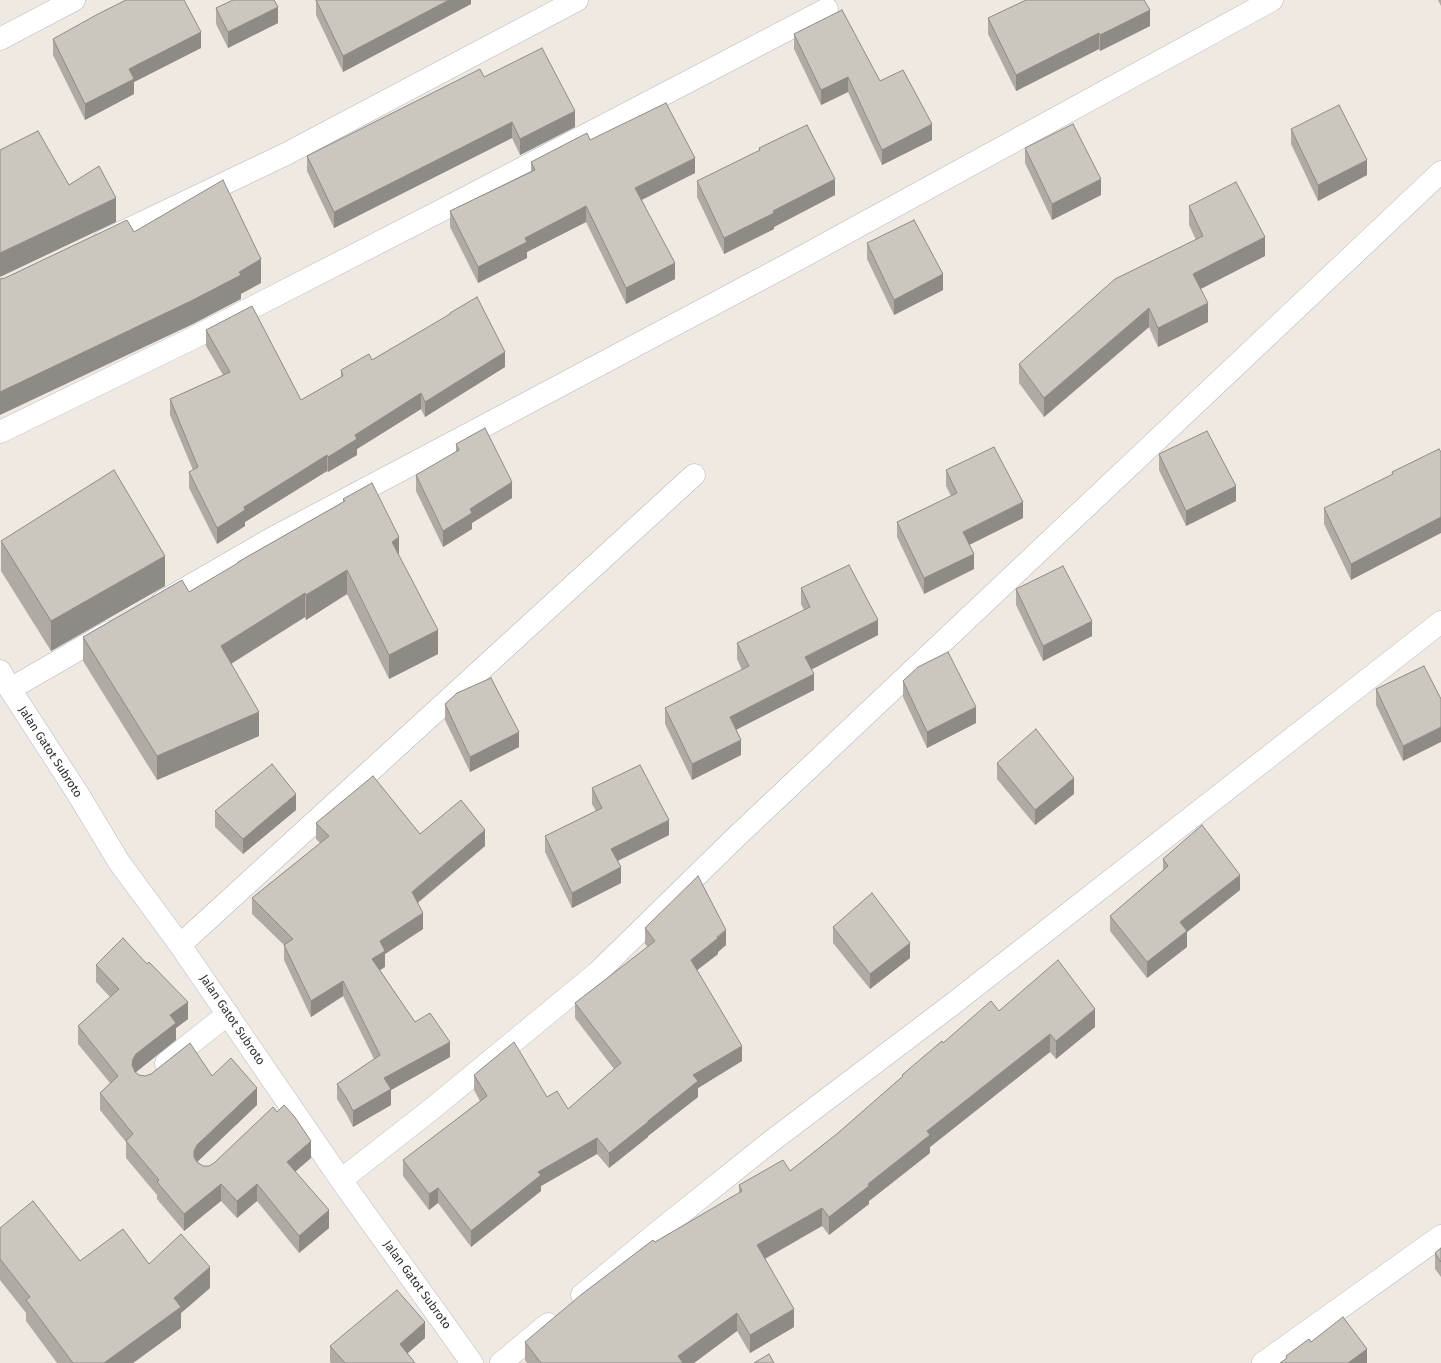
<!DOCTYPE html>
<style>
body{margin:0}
canvas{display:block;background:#efe9e1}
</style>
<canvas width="1441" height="1363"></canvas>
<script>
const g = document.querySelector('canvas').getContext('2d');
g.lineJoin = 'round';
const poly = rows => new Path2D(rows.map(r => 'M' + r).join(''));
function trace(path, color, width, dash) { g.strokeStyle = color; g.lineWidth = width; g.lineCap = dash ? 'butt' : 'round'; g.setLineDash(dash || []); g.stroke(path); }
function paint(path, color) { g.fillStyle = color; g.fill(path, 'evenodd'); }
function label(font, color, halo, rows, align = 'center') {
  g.font = font + ' "Fira Sans",sans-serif'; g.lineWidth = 3; g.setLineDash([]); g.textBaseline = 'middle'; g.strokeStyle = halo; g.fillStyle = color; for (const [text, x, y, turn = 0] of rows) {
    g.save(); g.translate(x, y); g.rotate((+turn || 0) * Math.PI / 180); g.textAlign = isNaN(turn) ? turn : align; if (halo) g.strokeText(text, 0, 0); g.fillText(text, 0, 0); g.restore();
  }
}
const minor = poly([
 [0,39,74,0],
 [104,241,286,154,577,0],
 [0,432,189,340,448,207,827,9],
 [162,602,271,539,791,263,1272,0],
 [0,671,10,689,78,794,119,862,180,945,341,1180,472,1363],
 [10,689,109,632],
 [180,945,694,475],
 [166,1063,228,1014],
 [341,1180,433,1108,598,972,735,838,1441,172],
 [582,1295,659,1231,769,1143,954,1003,1441,622],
 [501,1363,548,1324],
 [1263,1363,1441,1236]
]);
trace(minor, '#b4b7c1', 23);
trace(minor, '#fff', 22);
paint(poly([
 [316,0,471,0,471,4,343,72,316,15],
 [1438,0,1441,0,1441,6],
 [216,8,278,23,228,48,216,24],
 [988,18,1150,26,1100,51,1099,49,1016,91,988,34],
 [794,34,880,81,932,140,882,165,848,92,821,105,794,49],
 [53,39,201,48,134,82,134,94,85,120,53,55],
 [484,77,575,127,520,155,512,138,334,228,307,171,307,156],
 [1291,129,1367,175,1318,201,1291,144],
 [590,140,695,173,642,200,675,279,626,304,586,222,527,252,527,258,478,283,450,227,450,211,531,171,531,162],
 [759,148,835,195,774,227,774,229,724,254,697,197,697,181,759,151],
 [1025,148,1101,195,1052,220,1025,163],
 [1189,206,1265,256,1200,289,1208,322,1158,347,1149,327,1044,417,1019,383,1019,364,1196,240,1189,225],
 [867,243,943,290,894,315,867,259],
 [450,313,505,367,425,417,421,409,357,449,357,455,328,472,327,471,245,522,245,526,217,544,189,488,189,472,193,470,170,415,170,399,223,375,206,346,206,330,301,400,341,377,341,370,372,360,450,315],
 [456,444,512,498,472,523,472,529,443,547,416,491,416,475,456,452],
 [1441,452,1351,580,1324,524,1324,508,1392,475,1392,472],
 [1159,454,1236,501,1186,526,1159,470],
 [946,470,1023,518,969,545,974,569,924,594,897,537,897,522,951,496,946,486],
 [343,499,399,556,438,654,389,679,347,594,306,620,305,617,231,664,259,736,157,780,83,661,83,637,189,592,238,564,238,562,343,502],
 [1,541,165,586,51,651,1,571],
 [801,588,878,635,811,669,814,690,736,729,741,755,692,780,665,724,665,708,742,670,737,659,737,643,804,610,801,604],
 [1016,589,1092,636,1043,661,1016,605],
 [1424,666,1403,761,1376,705,1376,689],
 [903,681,976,723,927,748,903,697],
 [445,704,519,747,470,772,445,720],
 [997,763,1074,794,1035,825,997,779],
 [592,788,669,835,618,861,621,883,572,908,545,852,545,836,596,811,592,804],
 [296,810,243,854,215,827,215,811],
 [316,823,420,834,485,846,418,903,423,929,385,954,385,967,380,970,415,1022,450,1057,391,1090,391,1105,353,1127,347,1115,337,1099,337,1084,374,1059,343,996,311,1017,284,960,284,945,252,914,252,898,320,843,316,839],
 [1163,859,1240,890,1187,932,1187,947,1147,978,1110,931,1110,916,1163,870],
 [833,927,910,958,870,989,833,943],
 [645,928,726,945,718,952,718,954,697,970,742,1061,698,1088,698,1097,648,1136,648,1137,609,1168,597,1154,541,1186,541,1191,471,1247,438,1203,429,1210,403,1176,403,1160,480,1101,474,1090,474,1075,547,1097,568,1109,614,1069,575,1018,575,1003,648,947,645,944],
 [96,965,188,1019,176,1028,176,1040,135,1073,139,1075,145,1076,212,1076,257,1105,197,1162,203,1166,209,1166,311,1158,295,1171,329,1228,299,1253,257,1201,237,1218,221,1201,184,1231,157,1199,157,1195,126,1158,126,1142,100,1110,100,1093,110,1083,78,1044,78,1026,110,997,96,982],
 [999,1011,1095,1027,1056,1059,1050,1052,930,1147,930,1153,869,1201,869,1204,829,1235,822,1226,765,1259,794,1327,750,1353,737,1331,694,1363,527,1363,525,1360,525,1342,655,1242,739,1193,739,1185,790,1171,838,1133,902,1077,902,1075,943,1043],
 [0,1228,80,1261,149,1264,210,1288,181,1313,181,1328,133,1363,57,1363,26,1321,26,1313,0,1280],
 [1441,1248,1441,1277,1435,1269,1435,1253],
 [425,1338,407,1353,415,1363,331,1363,330,1362,330,1346]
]), '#afaba4');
paint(poly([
 [449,0,471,0,471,4,343,72,343,56],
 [278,7,278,23,228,48,228,32],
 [1150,10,1150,26,1100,51,1100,35],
 [201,32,201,48,134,82,134,94,85,120,85,104,129,69],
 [1099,33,1099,49,1016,91,1016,75],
 [848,77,848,92,821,105,821,90],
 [575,111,575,127,520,155,520,139],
 [512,122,512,138,334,228,334,212],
 [932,124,932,140,882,165,882,150],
 [695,158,695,173,635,203,635,188],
 [1367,160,1367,175,1318,201,1318,185],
 [835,179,835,195,774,227,774,229,724,254,724,238,773,211],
 [1101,179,1101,195,1052,220,1052,204],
 [116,198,116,222,0,277,0,253],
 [586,206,586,222,527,252,527,258,478,283,478,267,525,238],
 [1265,237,1265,256,1193,293,1193,274],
 [261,259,261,283,241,294,241,299,193,324,0,415,0,392,239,272],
 [675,263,675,279,626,304,626,288],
 [943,274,943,290,894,315,894,300],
 [1208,303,1208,322,1158,347,1158,328],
 [1149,308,1149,327,1044,417,1044,398],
 [505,352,505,367,425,417,425,402],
 [421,393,421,409,357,449,357,455,328,472,328,457,355,435],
 [327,455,327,471,245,522,245,526,217,544,217,528,244,507],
 [512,482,512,498,472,523,472,529,443,547,443,531,470,509],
 [1236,486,1236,501,1186,526,1186,511],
 [1023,502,1023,518,963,548,963,532],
 [1441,517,1441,533,1351,580,1351,564],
 [399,537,399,561,392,542],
 [974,554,974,569,924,594,924,578],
 [165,556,165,586,51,651,51,621],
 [347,570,347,594,306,620,306,595],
 [305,593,305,617,221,670,221,646],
 [878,620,878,635,805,673,805,657],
 [1092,621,1092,636,1043,661,1043,646],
 [438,630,438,654,389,679,389,655],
 [814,674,814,690,730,733,730,717],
 [976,707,976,723,927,748,927,732],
 [259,712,259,736,157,780,157,756],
 [1441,727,1441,742,1403,761,1403,746],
 [519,732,519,747,470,772,470,757],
 [741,740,741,755,692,780,692,764],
 [1074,778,1074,794,1035,825,1035,810],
 [296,794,296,810,243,854,243,839],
 [669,820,669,835,611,864,611,849],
 [485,830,485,846,412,907,412,892],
 [621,867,621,883,572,908,572,893],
 [1240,875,1240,890,1187,932,1187,947,1147,978,1147,962,1180,922],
 [423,913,423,929,385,954,385,967,372,975,372,959,380,941],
 [726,930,726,945,718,952,718,954,691,975,691,960],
 [910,943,910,958,870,989,870,974],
 [343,981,343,996,311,1017,311,1001],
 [188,1002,188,1019,176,1028,176,1040,136,1072,133,1076,132,1065,133,1059,136,1054,170,1015],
 [1095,1009,1095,1027,1056,1059,1056,1041],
 [1050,1034,1050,1052,930,1147,930,1153,869,1201,869,1204,829,1235,829,1217,868,1184,927,1131],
 [450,1042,450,1057,391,1090,391,1105,353,1127,353,1111,384,1078],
 [742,1046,742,1061,698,1088,698,1097,648,1136,648,1137,609,1168,609,1153,648,1121,693,1075],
 [257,1088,257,1105,197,1162,194,1168,194,1151,197,1145],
 [597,1138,597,1154,541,1186,541,1191,471,1247,471,1231,538,1172],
 [311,1141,311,1158,287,1179,287,1162],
 [221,1184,221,1201,184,1231,184,1214],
 [257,1184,257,1201,237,1218,237,1201],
 [438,1188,438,1203,429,1210,429,1194],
 [822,1208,822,1226,757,1263,757,1245],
 [329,1210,329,1228,299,1253,299,1236],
 [210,1267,210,1288,181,1313,181,1328,133,1363,104,1363,174,1298],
 [794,1309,794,1327,750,1353,750,1335],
 [737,1313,737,1331,694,1363,678,1363,678,1356],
 [425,1322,425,1338,400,1360,400,1344],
 [1367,1349,1367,1363,1348,1363]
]), '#8e8b86');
const building = poly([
 [126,0,184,0,201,32,129,69,134,79,85,104,53,39,98,14,126,0],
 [233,0,274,0,278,7,228,32,216,8,233,0],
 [316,0,449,0,343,56,316,0],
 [1026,0,1144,0,1150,10,1100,35,1099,33,1016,75,988,18,1026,0],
 [842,10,880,81,903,70,932,124,882,150,848,77,821,90,794,34,842,10],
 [542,48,575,111,520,139,512,122,334,212,307,156,480,69,484,77,542,48],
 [666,103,695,158,635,188,675,263,626,288,586,206,525,238,527,242,478,267,450,211,535,170,531,162,587,133,590,140,666,103],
 [1339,105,1367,160,1318,185,1291,129,1339,105],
 [1073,124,1101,179,1052,204,1025,148,1073,124],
 [807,125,835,179,773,211,774,213,724,238,697,181,760,150,759,148,807,125],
 [38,131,69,185,99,166,116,198,0,253,0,150,38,131],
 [223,180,261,259,239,272,241,275,193,300,0,392,0,279,5,278,127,220,134,232,223,180],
 [1236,182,1265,237,1193,274,1208,303,1158,328,1149,308,1044,398,1019,364,1115,279,1203,236,1189,206,1236,182],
 [914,220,943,274,894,300,867,243,914,220],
 [477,297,505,352,425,402,421,393,355,435,357,439,328,457,327,455,244,507,245,510,217,528,189,472,198,467,170,399,230,372,206,330,252,306,301,400,343,376,341,370,369,354,372,360,450,314,450,313,477,297],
 [485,428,512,482,470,509,472,513,443,531,416,475,459,450,456,444,485,428],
 [1207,431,1236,486,1186,511,1159,454,1207,431],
 [994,447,1023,502,963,532,974,554,924,578,897,522,957,493,946,470,994,447],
 [1439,449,1441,452,1441,517,1351,564,1324,508,1393,474,1392,472,1439,449],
 [114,470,165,556,51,621,1,541,114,470],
 [372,483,399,537,392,542,438,630,389,655,347,570,306,595,305,593,221,646,259,712,157,756,83,637,182,580,189,592,238,563,238,562,345,501,343,499,372,483],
 [849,565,878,620,805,657,814,674,730,717,741,740,692,764,665,708,749,666,737,643,810,607,801,588,849,565],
 [1063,566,1092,621,1043,646,1016,589,1063,566],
 [948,652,976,707,927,732,903,681,918,667,948,652],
 [1424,666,1441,699,1441,727,1403,746,1376,689,1424,666],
 [491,678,519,732,470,757,445,704,457,693,491,678],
 [1036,729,1074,778,1035,810,997,763,1036,729],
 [272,764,296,794,243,839,215,811,272,764],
 [640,765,669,820,611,849,621,867,572,893,545,836,602,808,592,788,640,765],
 [373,776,420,834,461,800,485,830,412,892,423,913,380,941,385,951,372,959,415,1022,430,1013,450,1042,384,1078,391,1089,353,1111,347,1099,337,1084,380,1055,343,981,311,1001,284,945,293,939,252,898,329,836,316,823,373,776],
 [1202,825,1240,875,1180,922,1187,931,1147,962,1110,916,1168,866,1163,859,1202,825],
 [698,876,726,930,717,937,718,938,691,960,742,1046,693,1075,698,1081,648,1121,648,1122,609,1153,597,1138,538,1172,541,1175,471,1231,438,1188,429,1194,403,1160,487,1096,474,1075,514,1042,547,1097,557,1091,568,1109,621,1063,575,1003,655,941,645,928,698,876],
 [872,893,910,943,870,974,833,927,872,893],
 [123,938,147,964,149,962,188,1002,170,1015,176,1023,136,1054,133,1059,132,1065,135,1072,139,1075,145,1076,151,1074,190,1043,212,1076,231,1058,257,1088,197,1145,194,1151,194,1157,197,1162,203,1166,209,1166,214,1163,273,1107,277,1112,284,1105,294,1116,311,1141,287,1162,329,1210,299,1236,257,1184,237,1201,221,1184,184,1214,157,1182,159,1180,126,1141,133,1134,100,1093,118,1076,78,1026,119,989,96,965,123,938],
 [1058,960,1095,1009,1056,1041,1050,1034,927,1131,930,1135,868,1184,869,1186,829,1217,822,1208,757,1245,794,1309,750,1335,737,1313,678,1356,683,1363,541,1363,525,1342,582,1294,653,1240,655,1242,742,1191,739,1185,783,1160,790,1171,838,1133,903,1076,902,1075,942,1041,943,1043,991,1001,999,1011,1058,960],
 [33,1201,80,1261,123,1229,149,1264,181,1234,210,1267,174,1298,181,1307,104,1363,73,1363,26,1300,30,1297,0,1259,0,1228,33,1201],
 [1441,1248,1441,1262,1435,1253,1441,1248],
 [397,1290,425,1322,400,1344,415,1363,345,1363,330,1346,397,1290],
 [1343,1317,1367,1349,1348,1363,1280,1363,1287,1358,1286,1356,1309,1339,1311,1342,1343,1317],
 [769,1354,774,1363,754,1363,769,1354]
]);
paint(building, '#cbc7bf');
trace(building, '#8e8b86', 1);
label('12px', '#2e2e2e', '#fff', [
 ["Jalan Gatot Subroto",50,752,57],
 ["Jalan Gatot Subroto",232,1020,56],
 ["Jalan Gatot Subroto",417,1285,54]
]);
</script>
